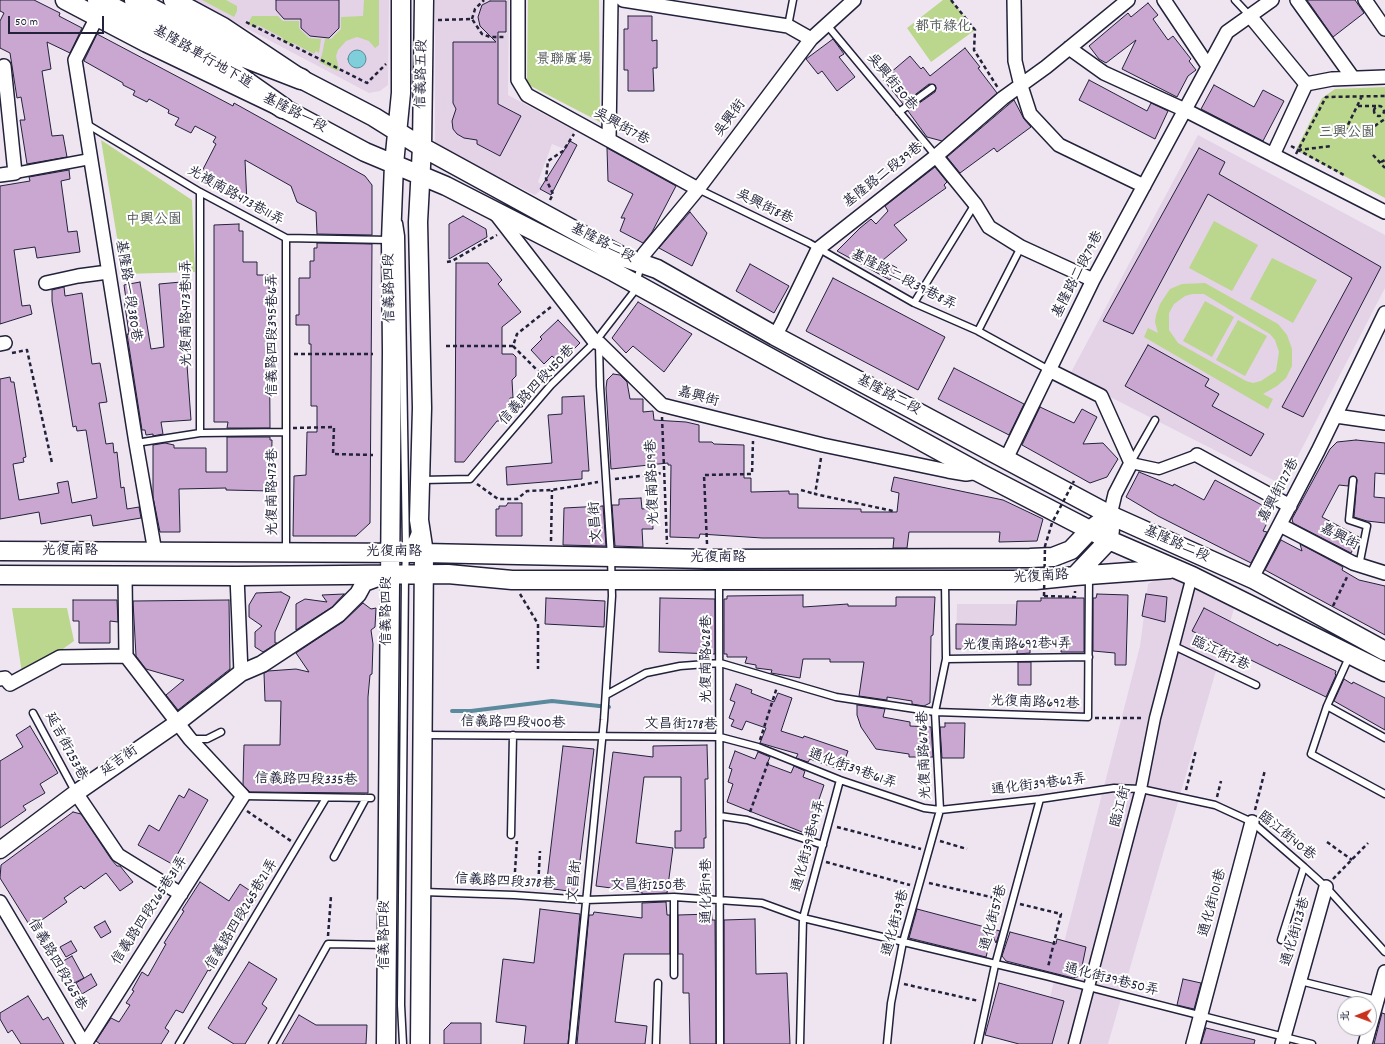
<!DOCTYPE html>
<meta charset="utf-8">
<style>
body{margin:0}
#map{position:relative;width:1385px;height:1044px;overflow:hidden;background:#efe5f1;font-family:Dekko,"LXGW WenKai TC",sans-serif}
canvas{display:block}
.north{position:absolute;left:1337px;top:996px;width:40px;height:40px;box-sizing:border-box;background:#fff;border:1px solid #a7a7b1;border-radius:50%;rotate:269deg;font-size:11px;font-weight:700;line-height:16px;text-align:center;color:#22223b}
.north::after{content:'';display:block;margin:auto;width:14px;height:18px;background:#c8321e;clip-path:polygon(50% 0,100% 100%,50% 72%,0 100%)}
.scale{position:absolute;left:8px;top:16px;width:96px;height:18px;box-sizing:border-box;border:2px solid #22223b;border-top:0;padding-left:5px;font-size:12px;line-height:14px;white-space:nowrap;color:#22223b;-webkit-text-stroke:3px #fff;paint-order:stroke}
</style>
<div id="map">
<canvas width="1385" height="1044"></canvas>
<div class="north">北</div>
<div class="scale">50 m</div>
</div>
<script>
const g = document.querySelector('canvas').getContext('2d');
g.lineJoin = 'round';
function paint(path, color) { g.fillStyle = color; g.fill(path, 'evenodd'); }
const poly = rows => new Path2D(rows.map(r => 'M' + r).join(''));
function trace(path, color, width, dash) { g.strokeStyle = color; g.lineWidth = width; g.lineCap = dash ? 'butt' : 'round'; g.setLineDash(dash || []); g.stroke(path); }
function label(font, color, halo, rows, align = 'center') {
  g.font = font + ' Dekko,"LXGW WenKai TC",sans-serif'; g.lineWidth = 4; g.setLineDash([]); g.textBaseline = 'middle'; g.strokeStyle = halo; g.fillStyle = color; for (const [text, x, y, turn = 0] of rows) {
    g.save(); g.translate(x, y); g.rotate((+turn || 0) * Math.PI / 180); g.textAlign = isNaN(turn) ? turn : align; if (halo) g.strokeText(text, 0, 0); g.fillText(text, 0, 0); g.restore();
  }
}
paint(poly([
 [193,0,389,0,388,85,380,91,369,93],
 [435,0,509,0,508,95,575,131,564,149,552,144,538,182,545,187,535,195,435,145],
 [1198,135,1385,235,1385,288,1283,485,1069,376],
 [1169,572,1235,605,1108,1044,1038,1044,1140,646,1148,584],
 [957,604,1016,604,1015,649,956,649]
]), '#e4d2e7');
paint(poly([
 [202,0,226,0,237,6,237,11,234,17],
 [364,0,379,0,379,45,375,48,369,41,357,37,346,41,338,50,336,56,339,70,337,71,319,62,322,55,325,39,331,39,341,29,341,17,363,16],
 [528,0,599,0,600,122,527,84],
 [943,0,951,0,975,30,931,62,907,28],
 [252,16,278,16,283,21,299,21,299,28,309,38,321,39,319,53,316,51,314,54,293,43,292,45,282,40,283,38,258,25,256,28,248,24],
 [1385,87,1385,198,1296,150,1322,98,1335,89],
 [101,140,192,200,195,272,123,274],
 [1214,221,1258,245,1232,291,1189,268],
 [1272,258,1317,280,1293,323,1250,299],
 [1205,283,1278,324,1287,335,1292,349,1292,366,1286,378,1277,386,1263,394,1273,399,1268,409,1144,337,1148,328,1158,333,1155,322,1156,315,1160,304,1170,289,1182,284],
 [1192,294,1204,294,1270,334,1275,340,1279,352,1276,371,1261,381,1253,383,1246,381,1178,343,1169,330,1169,313,1174,304,1185,296],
 [1205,301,1234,317,1212,357,1183,341],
 [1238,320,1267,336,1245,376,1216,360],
 [12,608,67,608,74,641,46,661,22,673]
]), '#bbd68d');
const water = poly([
 '348 59a9 9 0 1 1 18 0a9 9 0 1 1-18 0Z'
]);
paint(water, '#7fcfdb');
trace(water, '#5a8a9b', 1);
trace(poly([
 [452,711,471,711,552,701,609,707]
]), '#5a8a9b', 4);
const building = poly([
 [0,0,34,0,60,13,59,16,82,28,70,53,47,42,51,69,42,71,52,136,63,135,67,157,27,164,20,120,25,120,21,97,17,98,10,53,0,48,0,21,4,13,0,11,0,0],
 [276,0,339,0,339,28,329,38,310,36,301,28,301,19,284,19,276,10,276,0],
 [1307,0,1355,0,1364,13,1333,37,1307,0],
 [490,1,506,1,506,32,498,32,498,104,521,116,500,156,477,144,477,140,464,138,457,134,453,129,452,121,456,109,453,103,453,42,496,42,480,26,478,17,482,5,490,1],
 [1148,3,1158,15,1153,19,1168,40,1173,36,1191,59,1189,61,1196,70,1188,76,1177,97,1122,69,1136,40,1106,63,1099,59,1089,46,1128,13,1131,17,1148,3],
 [628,16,652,16,652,41,657,40,657,68,653,68,654,91,628,91,628,70,624,70,624,29,628,29,628,16],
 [97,34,233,106,234,103,365,176,372,185,372,235,317,234,316,212,297,202,291,186,245,160,247,204,199,177,216,144,213,142,216,137,195,126,191,133,175,125,179,118,168,113,169,110,149,99,147,102,133,95,135,91,123,85,123,83,84,61,97,34],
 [833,39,844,54,839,57,855,77,837,91,822,71,818,74,806,59,833,39],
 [965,48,980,67,978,68,997,93,942,141,927,137,908,111,935,92,936,88,935,85,929,84,903,104,883,79,910,56,921,69,923,67,930,76,965,48],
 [1089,80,1147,111,1151,103,1168,111,1155,139,1079,100,1089,80],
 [1214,85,1254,107,1263,90,1284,101,1263,141,1201,109,1214,85],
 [1014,100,1024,119,1031,127,997,152,994,148,960,173,947,157,1014,100],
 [570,141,577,145,551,195,540,189,570,141],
 [607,148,676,186,652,232,643,243,620,231,625,218,621,218,633,194,608,181,607,148],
 [1199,148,1225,162,1219,174,1381,267,1303,417,1282,407,1352,278,1208,194,1133,334,1103,321,1199,148],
 [935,167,947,182,944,185,946,188,894,225,907,240,883,260,897,268,890,280,837,251,860,228,871,219,876,224,888,211,885,206,935,167],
 [69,170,70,179,61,181,68,232,77,231,80,252,37,258,35,247,14,250,22,306,30,305,32,314,0,324,0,186,30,181,29,177,69,170],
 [690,212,707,233,692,266,659,248,690,212],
 [463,216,486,229,487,237,449,259,449,224,463,216],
 [239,224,239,231,243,231,243,262,257,262,257,275,269,275,270,428,227,428,228,422,214,422,214,225,239,224],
 [317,243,372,244,370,523,356,536,293,536,294,476,306,475,307,432,317,432,317,406,311,406,311,344,309,344,309,325,296,325,296,315,299,315,299,278,310,278,310,261,314,261,314,248,317,248,317,243],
 [456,263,488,263,502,280,498,284,521,312,502,327,502,354,513,354,516,357,516,376,512,380,513,398,510,398,510,409,500,421,497,421,464,462,455,462,456,263],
 [750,264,789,286,774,313,736,291,750,264],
 [833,278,945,337,918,390,806,331,833,278],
 [140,282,151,349,164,347,159,284,181,282,191,420,161,422,163,434,153,436,153,434,146,435,145,430,142,430,127,334,129,334,124,299,126,299,124,285,140,282],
 [64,287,65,296,82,293,92,364,100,363,107,402,99,403,106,444,113,443,114,453,117,452,121,488,124,487,127,509,139,507,141,518,93,526,91,515,41,524,39,512,0,519,0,379,10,377,11,382,14,382,26,457,23,458,24,462,13,464,19,500,59,493,57,483,68,481,72,503,97,498,86,430,77,431,76,426,73,427,52,301,52,290,64,287],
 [638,302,692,334,664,372,633,346,626,353,612,338,638,302],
 [558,320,580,343,560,363,552,356,544,364,531,350,542,339,540,337,558,320],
 [1148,345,1209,379,1205,386,1219,394,1212,406,1264,434,1251,456,1125,386,1148,345],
 [954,368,1024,404,1009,435,938,399,954,368],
 [613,374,620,375,627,382,630,399,643,399,643,412,653,411,654,420,686,422,699,425,699,442,712,442,714,444,744,445,744,478,751,478,751,492,789,491,789,494,798,494,798,508,861,509,861,512,897,512,899,493,891,491,894,477,1003,500,1043,519,1037,541,999,542,1000,532,909,532,907,548,893,548,894,538,762,538,700,534,699,538,670,537,671,465,668,465,668,463,611,469,606,388,607,380,613,374],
 [584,396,589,471,582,471,582,479,507,485,506,467,552,463,548,415,562,414,562,397,584,396],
 [1040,407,1074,423,1082,409,1097,417,1083,444,1103,443,1118,459,1107,477,1090,483,1022,445,1040,407],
 [227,437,270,437,270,440,272,440,271,491,226,490,226,488,179,489,180,532,160,532,153,497,153,445,165,443,174,445,174,448,206,448,206,472,227,472,227,437],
 [1356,440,1385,443,1385,474,1375,473,1374,497,1385,498,1385,523,1367,521,1354,517,1357,480,1356,477,1350,477,1348,486,1339,485,1322,517,1359,537,1351,553,1293,523,1292,519,1330,449,1337,442,1356,440],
 [1139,472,1173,486,1174,484,1204,500,1215,480,1273,511,1263,531,1267,532,1251,563,1158,516,1126,497,1139,472],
 [641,498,642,509,652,508,653,529,642,529,643,547,615,546,612,505,619,505,619,499,641,498],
 [508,503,522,503,522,536,496,536,496,509,499,509,499,506,506,506,508,503],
 [603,506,606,546,563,545,564,508,603,506],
 [1281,540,1302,551,1300,544,1343,567,1342,570,1359,580,1385,586,1385,635,1265,570,1281,540],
 [281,592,290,597,275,632,275,643,277,643,263,652,255,647,255,632,262,626,249,617,249,605,256,593,281,592],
 [344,594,332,607,296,630,296,604,305,599,327,602,322,595,344,594],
 [1097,594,1128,595,1126,665,1115,665,1115,653,1093,651,1093,598,1096,598,1097,594],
 [1146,594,1167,597,1165,622,1142,616,1146,594],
 [803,595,803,607,848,604,848,606,896,606,896,597,935,597,933,635,931,636,930,703,924,706,912,704,912,701,887,697,887,700,859,696,864,662,830,662,830,659,803,659,800,678,771,673,772,670,756,668,756,665,745,663,747,657,727,657,727,654,724,654,724,599,727,599,727,596,803,595],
 [546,598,605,601,604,627,545,624,546,598],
 [660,598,715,599,715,654,659,652,660,598],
 [1041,598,1084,598,1084,652,1061,652,1061,641,1038,641,1038,646,1030,646,1030,653,1017,654,1017,649,956,649,956,624,1016,625,1017,601,1041,601,1041,598],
 [73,600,117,600,118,622,110,621,110,643,79,643,79,621,73,621,73,600],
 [229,600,230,669,178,710,166,695,184,680,146,669,136,656,133,601,229,600],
 [363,603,371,609,376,608,375,627,371,630,373,644,372,674,370,675,368,697,368,793,250,792,243,785,244,745,280,745,281,701,265,701,264,673,268,671,296,669,309,672,296,653,343,622,363,603],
 [1204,608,1278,646,1279,644,1336,671,1335,674,1336,675,1326,697,1192,631,1204,608],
 [1018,662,1031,662,1031,685,1018,685,1018,662],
 [1344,679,1352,684,1353,682,1385,698,1385,730,1334,701,1344,679],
 [736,684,752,690,751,693,774,702,778,693,792,698,781,731,803,738,804,736,848,751,841,770,810,759,808,762,796,758,798,754,760,743,766,728,746,721,742,730,731,726,734,720,729,718,735,702,730,700,736,684],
 [857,705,885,709,883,717,910,722,910,726,931,727,933,757,909,757,909,754,876,749,861,727,857,715,857,705],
 [945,723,965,723,964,758,942,758,940,727,945,727,945,723],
 [30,726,58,773,40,784,45,793,23,806,26,810,0,828,0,761,23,747,16,735,30,726],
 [707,745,708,779,705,779,706,838,704,838,704,848,675,848,675,831,681,831,681,777,644,777,636,843,673,848,667,893,642,894,642,892,596,886,613,752,653,757,653,746,707,745],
 [563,746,594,749,576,892,546,888,563,746],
 [735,751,755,759,758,752,770,757,767,764,791,773,794,766,805,771,803,777,824,785,807,834,727,802,733,784,728,782,732,769,729,768,735,751],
 [189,789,208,800,172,864,138,845,149,825,159,831,179,795,184,798,189,789],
 [73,812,81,814,111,859,117,866,120,866,133,882,120,891,106,873,84,889,81,886,64,898,67,902,39,922,38,920,30,926,0,878,1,865,73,812],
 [200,882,229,901,240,884,258,896,210,971,208,970,183,1013,176,1010,165,1028,169,1031,161,1044,100,1044,96,1041,111,1018,119,1022,130,1005,126,1003,134,991,132,990,142,972,148,976,166,944,164,943,184,911,182,910,200,882],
 [666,902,667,915,670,915,670,954,624,954,615,1022,647,1026,645,1044,577,1044,589,915,593,915,594,912,642,918,642,903,666,902],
 [540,909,580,914,568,1044,524,1044,526,1026,496,1022,503,959,534,963,540,909],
 [917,909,1000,931,996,943,992,934,986,957,909,938,917,909],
 [712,914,712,920,715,920,716,1044,690,1044,689,993,683,993,683,954,678,954,678,915,712,914],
 [755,919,756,974,787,973,790,1044,724,1044,724,920,755,919],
 [105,921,111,932,101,938,94,927,105,921],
 [1010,932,1056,944,1057,939,1086,947,1080,976,1073,978,1006,961,1002,956,1010,932],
 [71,941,77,951,66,957,60,947,71,941],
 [72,956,84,978,70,985,58,964,72,956],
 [249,962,277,979,262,1004,267,1008,245,1044,234,1044,208,1028,249,962],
 [91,974,97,985,82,994,76,983,91,974],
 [1183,979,1201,983,1194,1009,1177,1005,1183,979],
 [999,983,1064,1001,1052,1044,1019,1044,985,1035,999,983],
 [28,996,43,1020,48,1017,64,1044,21,1044,12,1030,8,1033,0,1019,0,1013,28,996],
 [1382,1013,1385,1014,1385,1044,1374,1044,1382,1013],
 [299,1015,316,1025,367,1025,366,1044,282,1044,299,1015],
 [451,1023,481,1023,481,1044,444,1044,444,1030,451,1023],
 [1206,1028,1255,1040,1254,1044,1201,1044,1206,1028]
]);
paint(building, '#c9a7d1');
trace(building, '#22223b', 1);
const service = poly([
 [1235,0,1250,16],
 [827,25,936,156],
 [788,26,793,0],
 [899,112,932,88],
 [85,123,200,192,286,238,389,240],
 [698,189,809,243,914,303,978,331,1049,370],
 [200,192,200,433],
 [399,223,401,236,406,549],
 [914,303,975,204],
 [978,331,1021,247],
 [136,443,200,433,286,432],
 [1131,462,1155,420],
 [422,480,470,479,551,385,595,342,633,293,641,266],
 [1353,480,1349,520,1367,526,1359,566],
 [286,550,286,238],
 [719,582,720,1044],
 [1174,646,1256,685],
 [1350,655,1327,706,1311,754,1385,794],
 [946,659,1089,657],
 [606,695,646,673,680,666,720,663,836,697,935,712,1088,717,1089,576],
 [1327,706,1385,738],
 [33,713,76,793],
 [423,735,720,737,758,747,840,780,924,808,940,810,1040,799,1114,788,1141,789,1215,805,1252,822,1304,867,1326,887,1385,952],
 [192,739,207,739,221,732],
 [243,796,371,798],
 [720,816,747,820,823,845],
 [511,835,513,735],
 [334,857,366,798],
 [423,892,514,895,586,900,674,897,762,903,803,918,1046,976,1312,1044],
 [674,897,674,975],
 [1281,940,1304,867],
 [1300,981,1377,1000],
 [179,1044,326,798],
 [272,1044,328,944,385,945],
 [403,1044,401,1005,405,575,406,553,416,530],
 [572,1044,604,720,612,596,611,557,600,386,599,345],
 [656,1044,658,983],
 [800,1044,803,918,840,780],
 [887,1044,891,1003,903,942,940,810,935,712,946,659,945,581],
 [978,1044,995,965,1040,799]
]);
const pedestrian = poly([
 [15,173,90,159],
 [1131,463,1159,469,1197,455],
 [1074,1044,1141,789,1155,718,1192,576]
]);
const minor = poly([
 [518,0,518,80,527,95,698,189],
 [623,0,788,26,811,39],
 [1014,0,1015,61,1021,86,1030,114,1059,145,1144,186],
 [1164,0,1208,66],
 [1297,0,1353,78],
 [1365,0,1385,29],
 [1250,16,1306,84],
 [97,17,75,60,136,443,155,552],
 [1069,48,1104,73,1185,110,1385,212],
 [1306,84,1332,79,1385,77],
 [609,139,611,0],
 [1273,155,1306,84],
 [936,156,975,204,989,227,1021,247,1093,280],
 [0,175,15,173,4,66],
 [496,214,595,342,599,343,662,405,823,445,948,471,966,474,978,472],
 [642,263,644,254,698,189,811,39,854,0],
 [46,283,78,276,108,272],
 [775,336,782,323,818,249,936,156,1003,98,1046,67,1128,0],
 [0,344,5,343],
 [1049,370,1101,396,1131,463,1115,494,1110,515],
 [1336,416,1385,423],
 [1197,455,1290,506],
 [1006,459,1093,280,1227,32,1272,0],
 [1280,525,1353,563,1385,573],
 [237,576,241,673],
 [1255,580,1254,574,1318,451,1385,313],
 [0,679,5,678,10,684,60,657,126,656],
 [76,793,118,855,181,894],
 [0,902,84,1044],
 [85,1044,243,796,190,739,126,656,125,576],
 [1193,1044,1252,822],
 [1282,1044,1326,887],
 [1365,1044,1385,972]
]);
const tertiary = poly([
 [0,850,76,793,177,723,241,673,262,664,338,614,358,594,364,583,383,576]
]);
const secondary = poly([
 [65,0,147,43,283,108,365,152,446,186,614,272,978,472,1109,540,1192,576,1385,672],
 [173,0,223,27,301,79,374,117,422,147,623,257,657,269,775,336,1110,515,1255,580,1385,651],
 [0,551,424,553,707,559,1030,558,1053,557,1071,550,1090,530,1098,524],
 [0,575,237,576,448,574,512,580,1036,580,1075,576,1109,540,1110,528],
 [1075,576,1170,569],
 [386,1044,392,352,391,240,394,164,401,93,401,0],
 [420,1044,424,553,419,520,422,408,418,222,422,147,424,0]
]);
const primary = poly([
 [98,0,226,68,283,108],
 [135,0,234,53,301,79]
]);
trace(service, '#22223b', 9);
trace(pedestrian, '#22223b', 13);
trace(minor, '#22223b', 16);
trace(tertiary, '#22223b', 19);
trace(secondary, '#22223b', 21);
trace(primary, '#22223b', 23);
trace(poly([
 [951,0,975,30,974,50,998,88],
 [472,19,475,9,484,0],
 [438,20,472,19,482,34,490,37,506,37],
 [246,22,367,83,386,64],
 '1374 111a5 5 0 1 1 10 0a5 5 0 1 1-10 0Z',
 [1358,106,1377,106],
 [1345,131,1362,96],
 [1366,137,1376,125,1385,119],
 [1291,146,1344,175],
 [1298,150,1332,146],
 [1296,154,1326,97,1385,96],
 [1373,155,1385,168],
 [1381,162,1385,160],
 [550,200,553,194,546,179,548,161,563,151,574,134],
 [447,262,452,261,497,235],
 [446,346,513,346,517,334,552,306],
 [513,346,545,378],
 [12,353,27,350,52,463],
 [294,354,373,354],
 [662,417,667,544],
 [293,428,334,427,333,454,373,455],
 [821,458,815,494,893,511],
 [615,479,663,473],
 [477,484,498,499,517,499,527,491,552,490,598,482],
 [801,490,815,494],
 [551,541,552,490],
 [707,544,704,475,752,474,753,441],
 [520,594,538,624,538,669],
 [1044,596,1075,597,1075,591],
 [1333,606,1348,575],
 [1095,718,1144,718],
 [760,740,777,687],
 [1186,790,1196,750],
 [1217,797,1221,781],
 [1255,810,1265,770],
 [247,811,291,841],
 [750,812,769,760],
 [837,827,921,849],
 [940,841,967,849],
 [1327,842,1352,860],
 [826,862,910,885],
 [1333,879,1368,843],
 [929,883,1004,900],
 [514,886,517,841],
 [538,888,540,851],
 [1020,904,1061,914,1048,967],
 [328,936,331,896],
 [904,984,979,1001]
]), '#22223b', 2.5, [4, 3]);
trace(service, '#fff', 6);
trace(pedestrian, '#fff', 10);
trace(minor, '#fff', 13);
trace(tertiary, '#fff', 16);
trace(secondary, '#fff', 18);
trace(primary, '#fff', 20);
trace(poly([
 [1044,596,1045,546,1052,523,1074,481]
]), '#22223b', 2.5, [4, 3]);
label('14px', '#505854', '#fff', [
 ["都市綠化",943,28],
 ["景聯廣場",564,61],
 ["三興公園",1347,134],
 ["中興公園",154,221]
]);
label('14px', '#22223b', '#fff', [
 ["基隆路車行地下道",202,58,30],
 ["信義路五段",423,74,-89],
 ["吳興街50巷",891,83,50],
 ["基隆路一段",294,114,27],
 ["吳興街",731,119,-53],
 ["吳興街7巷",621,128,29],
 ["基隆路二段39巷",884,176,-38],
 ["光複南路473巷11弄",235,197,29],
 ["吳興街8巷",764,208,26],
 ["基隆路二段",602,244,27],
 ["基隆路二段79巷",1079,275,-63],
 ["基隆路二段39巷8弄",903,281,27],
 ["信義路四段",391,288,-91],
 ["基隆路一段380巷",127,291,81],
 ["光復南路473巷11弄",188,313,-90],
 ["信義路四段395巷6弄",274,335,-90],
 ["信義路四段450巷",538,386,-47],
 ["基隆路二段",888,396,28],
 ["嘉興街",698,398,15],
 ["光復南路519巷",654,482,-92],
 ["嘉興街127巷",1280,491,-62],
 ["光復南路473巷",274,492,-90],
 ["文昌街",597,522,-94],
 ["嘉興街",1339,538,27],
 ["基隆路二段",1176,545,24],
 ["光復南路",70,552],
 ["光復南路",394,553],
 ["光復南路",718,559],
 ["光復南路",1041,578,-4],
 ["信義路四段",388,611,-90],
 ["光復南路692巷4弄",1017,646,-1],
 ["臨江街2巷",1220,655,25],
 ["光復南路628巷",708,659,-90],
 ["光復南路692巷",1035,704,2],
 ["信義路四段400巷",513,724,1],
 ["文昌街278巷",681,726,1],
 ["延吉街253巷",65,747,62],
 ["光復南路676巷",926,755,-92],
 ["延吉街",120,762,-35],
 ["通化街39巷61弄",852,770,20],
 ["信義路四段335巷",306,781,1],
 ["通化街39巷62弄",1039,786,-7],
 ["臨江街",1122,807,-75],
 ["臨江街40巷",1286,837,39],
 ["通化街39巷49弄",810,846,-75],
 ["文昌街",576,881,-84],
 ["信義路四段378巷",505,883,3],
 ["文昌街250巷",648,887],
 ["通化街19巷",708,891,-90],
 ["通化街101巷",1214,903,-75],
 ["信義路四段265巷31弄",151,911,-57],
 ["信義路四段265巷21弄",243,915,-59],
 ["通化街57巷",995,918,-75],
 ["通化街39巷",897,923,-75],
 ["通化街123巷",1297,932,-74],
 ["信義路四段",386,935,-90],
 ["信義路四段265巷",56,965,60],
 ["通化街39巷50弄",1111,981,14]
]);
</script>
